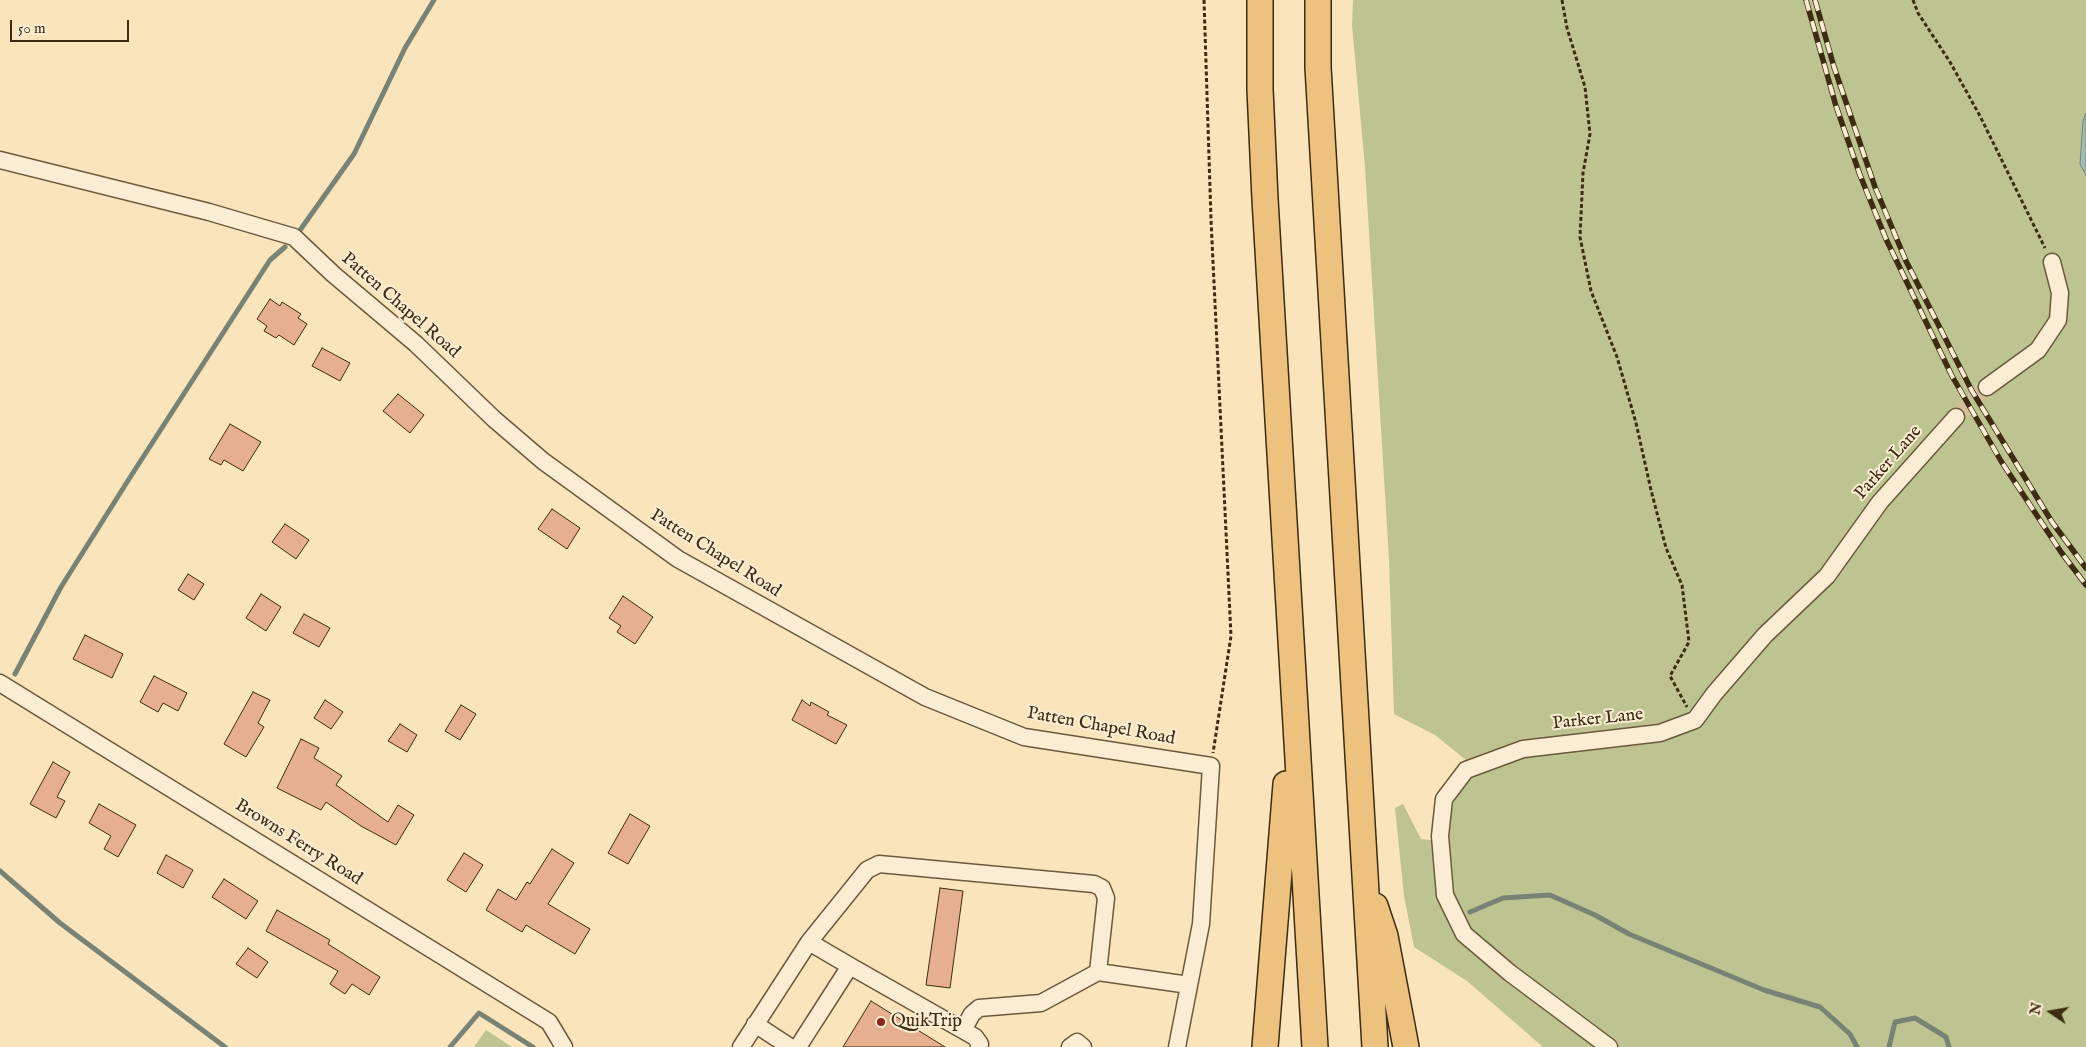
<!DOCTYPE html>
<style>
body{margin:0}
#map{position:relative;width:2086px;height:1047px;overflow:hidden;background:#f9e4bc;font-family:"IM FELL English",serif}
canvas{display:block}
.north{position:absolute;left:2026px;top:987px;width:50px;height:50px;-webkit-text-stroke:4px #fbedd3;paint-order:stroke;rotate:282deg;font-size:14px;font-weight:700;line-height:20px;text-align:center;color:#3d2b12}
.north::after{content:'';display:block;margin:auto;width:18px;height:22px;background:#3d2b12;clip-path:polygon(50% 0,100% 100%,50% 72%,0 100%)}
.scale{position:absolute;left:10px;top:20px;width:119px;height:22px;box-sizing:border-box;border:2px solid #3d2b12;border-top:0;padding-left:6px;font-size:15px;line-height:18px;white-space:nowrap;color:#3d2b12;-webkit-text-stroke:4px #fbedd3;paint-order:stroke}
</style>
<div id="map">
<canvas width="2086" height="1047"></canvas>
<div class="north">N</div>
<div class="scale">50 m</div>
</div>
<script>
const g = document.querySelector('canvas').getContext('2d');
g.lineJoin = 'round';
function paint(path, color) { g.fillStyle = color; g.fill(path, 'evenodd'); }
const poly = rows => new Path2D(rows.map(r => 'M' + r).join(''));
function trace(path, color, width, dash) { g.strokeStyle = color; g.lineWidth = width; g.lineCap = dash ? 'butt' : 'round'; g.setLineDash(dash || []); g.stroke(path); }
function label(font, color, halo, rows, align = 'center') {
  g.font = font + ' "IM FELL English",serif'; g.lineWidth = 4; g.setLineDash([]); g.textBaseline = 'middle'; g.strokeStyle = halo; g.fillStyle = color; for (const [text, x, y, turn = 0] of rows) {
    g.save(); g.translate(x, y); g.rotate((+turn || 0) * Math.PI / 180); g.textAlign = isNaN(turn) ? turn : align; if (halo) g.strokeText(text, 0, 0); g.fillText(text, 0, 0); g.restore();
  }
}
paint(poly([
 [1353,0,2086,0,2086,1047,1543,1047,1467,981,1414,947,1404,896,1395,808,1403,804,1421,839,1448,842,1451,808,1471,764,1435,735,1394,714,1389,559,1365,167,1352,25],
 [486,1030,512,1047,474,1047]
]), '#bdc491');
const water = poly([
 [2086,113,2086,175,2080,164,2083,121,2086,113]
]);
paint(water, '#a0bdb8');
trace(water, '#788376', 1);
trace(poly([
 [298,233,354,154,405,48,434,0],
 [15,674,61,587,129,479,270,260,285,247],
 [0,871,60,923,225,1047],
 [1470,912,1503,898,1550,895,1595,915,1629,934,1764,990,1820,1007,1850,1034,1857,1047],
 [450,1047,479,1013,533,1047],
 [1889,1047,1895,1022,1915,1018,1946,1037,1949,1047]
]), '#788376', 5);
const building = poly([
 [270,299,280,306,282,302,301,314,298,318,307,324,294,345,279,335,276,338,264,331,267,326,257,319,270,299],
 [322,348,350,363,340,381,312,366,322,348],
 [398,394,424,415,410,433,383,411,398,394],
 [230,424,261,442,243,471,224,460,221,465,209,459,230,424],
 [552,509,580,528,567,549,538,529,552,509],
 [285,524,309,540,296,559,272,542,285,524],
 [188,574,204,584,194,600,178,590,188,574],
 [261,594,281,607,266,631,246,618,261,594],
 [623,596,653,617,635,644,617,632,621,626,609,618,623,596],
 [304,614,330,628,319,647,293,633,304,614],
 [85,635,123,654,112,678,73,659,85,635],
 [154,676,187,693,178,711,163,703,158,712,140,702,154,676],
 [253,692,270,700,258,723,264,727,246,757,224,744,253,692],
 [325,700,343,712,331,729,314,718,325,700],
 [802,700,810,706,811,702,829,712,827,715,847,725,836,744,792,720,802,700],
 [461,705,476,714,460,740,445,731,461,705],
 [400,724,417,735,407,752,388,741,400,724],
 [301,739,319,748,314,758,342,776,336,785,388,822,398,805,414,815,396,845,361,826,326,802,321,810,277,788,301,739],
 [53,762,70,772,57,797,65,801,56,818,30,804,53,762],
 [99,804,136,825,118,857,104,849,111,836,89,823,99,804],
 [630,814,650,826,628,864,608,853,630,814],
 [552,849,574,863,548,904,590,929,575,954,526,925,522,932,486,910,498,889,516,900,527,882,530,884,552,849],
 [464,853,483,865,466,892,447,880,464,853],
 [166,855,193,870,183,888,157,873,166,855],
 [224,879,258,901,246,919,212,897,224,879],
 [940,888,963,891,950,988,926,985,940,888],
 [277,910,330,940,328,944,380,977,369,995,352,984,345,994,330,984,338,971,266,931,277,910],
 [248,948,268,962,257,978,236,964,248,948],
 [871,1001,945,1047,843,1047,871,1001]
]);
paint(building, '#e6b090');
trace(building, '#3d2b12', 1);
trace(poly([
 [1956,417,1987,387]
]), '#d3bf9a', 16, [16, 8]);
const minor = poly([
 [0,160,209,212,294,237,333,274,416,344,494,419,543,461,678,559,925,697,1024,737,1211,766,1201,924,1177,1047],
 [1987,387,2038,350,2058,320,2060,293,2052,262],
 [0,683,549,1022,564,1047],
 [809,942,867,870,879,864,1094,884,1102,888,1106,898,1098,972],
 [850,966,975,1037,980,1044,979,1047],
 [755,1024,790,1047],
 [963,1030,972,1014,979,1008,1041,1003,1098,972,1189,985],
 [741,1047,809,942,850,966,798,1047],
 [1070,1047,1077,1042,1083,1047],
 [1609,1047,1510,973,1464,934,1445,895,1440,836,1444,799,1466,770,1523,749,1660,733,1695,720,1714,694,1765,635,1827,576,1880,502,1956,417]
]);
const highway = poly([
 [1260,0,1260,89,1265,199,1315,1047],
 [1318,0,1318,67,1375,1047],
 [1375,906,1385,936,1406,1047],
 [1265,1047,1286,784]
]);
trace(minor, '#6c593c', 19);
trace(highway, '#3d2b12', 28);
trace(poly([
 [1204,0,1211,220,1231,636,1213,753],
 [1562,0,1567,28,1585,87,1590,134,1583,173,1580,237,1591,291,1617,357,1636,423,1651,490,1666,548,1682,585,1689,642,1670,676,1687,707],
 [1913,0,1918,13,1950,62,1980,116,2045,248]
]), '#3d2b12', 3, [4, 2.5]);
trace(minor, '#fbedd3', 16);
trace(highway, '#ecc27e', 25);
const rail = poly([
 [1806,0,1836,106,1860,175,1886,239,1952,376,2001,461,2061,552,2086,585],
 [1815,0,1834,67,1875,187,1906,261,1972,391,2052,522,2086,568]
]);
trace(rail, '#3d2b12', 5.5);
trace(rail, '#fbedd3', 4, [11]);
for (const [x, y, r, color] of [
 [881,1022,5,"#8f2418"]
]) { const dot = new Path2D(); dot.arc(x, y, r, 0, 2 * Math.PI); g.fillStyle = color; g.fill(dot); trace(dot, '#fbedd3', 2); }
label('18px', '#3d2b12', '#fbedd3', [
 ["Patten Chapel Road",400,306,41],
 ["Parker Lane",1889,463,-49],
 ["Patten Chapel Road",715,554,32],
 ["Parker Lane",1598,720,-6],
 ["Patten Chapel Road",1101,727,10],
 ["Browns Ferry Road",298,843,32]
]);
label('18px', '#3d2b12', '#fbedd3', [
 ["QuikTrip",891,1022]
], 'left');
</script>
